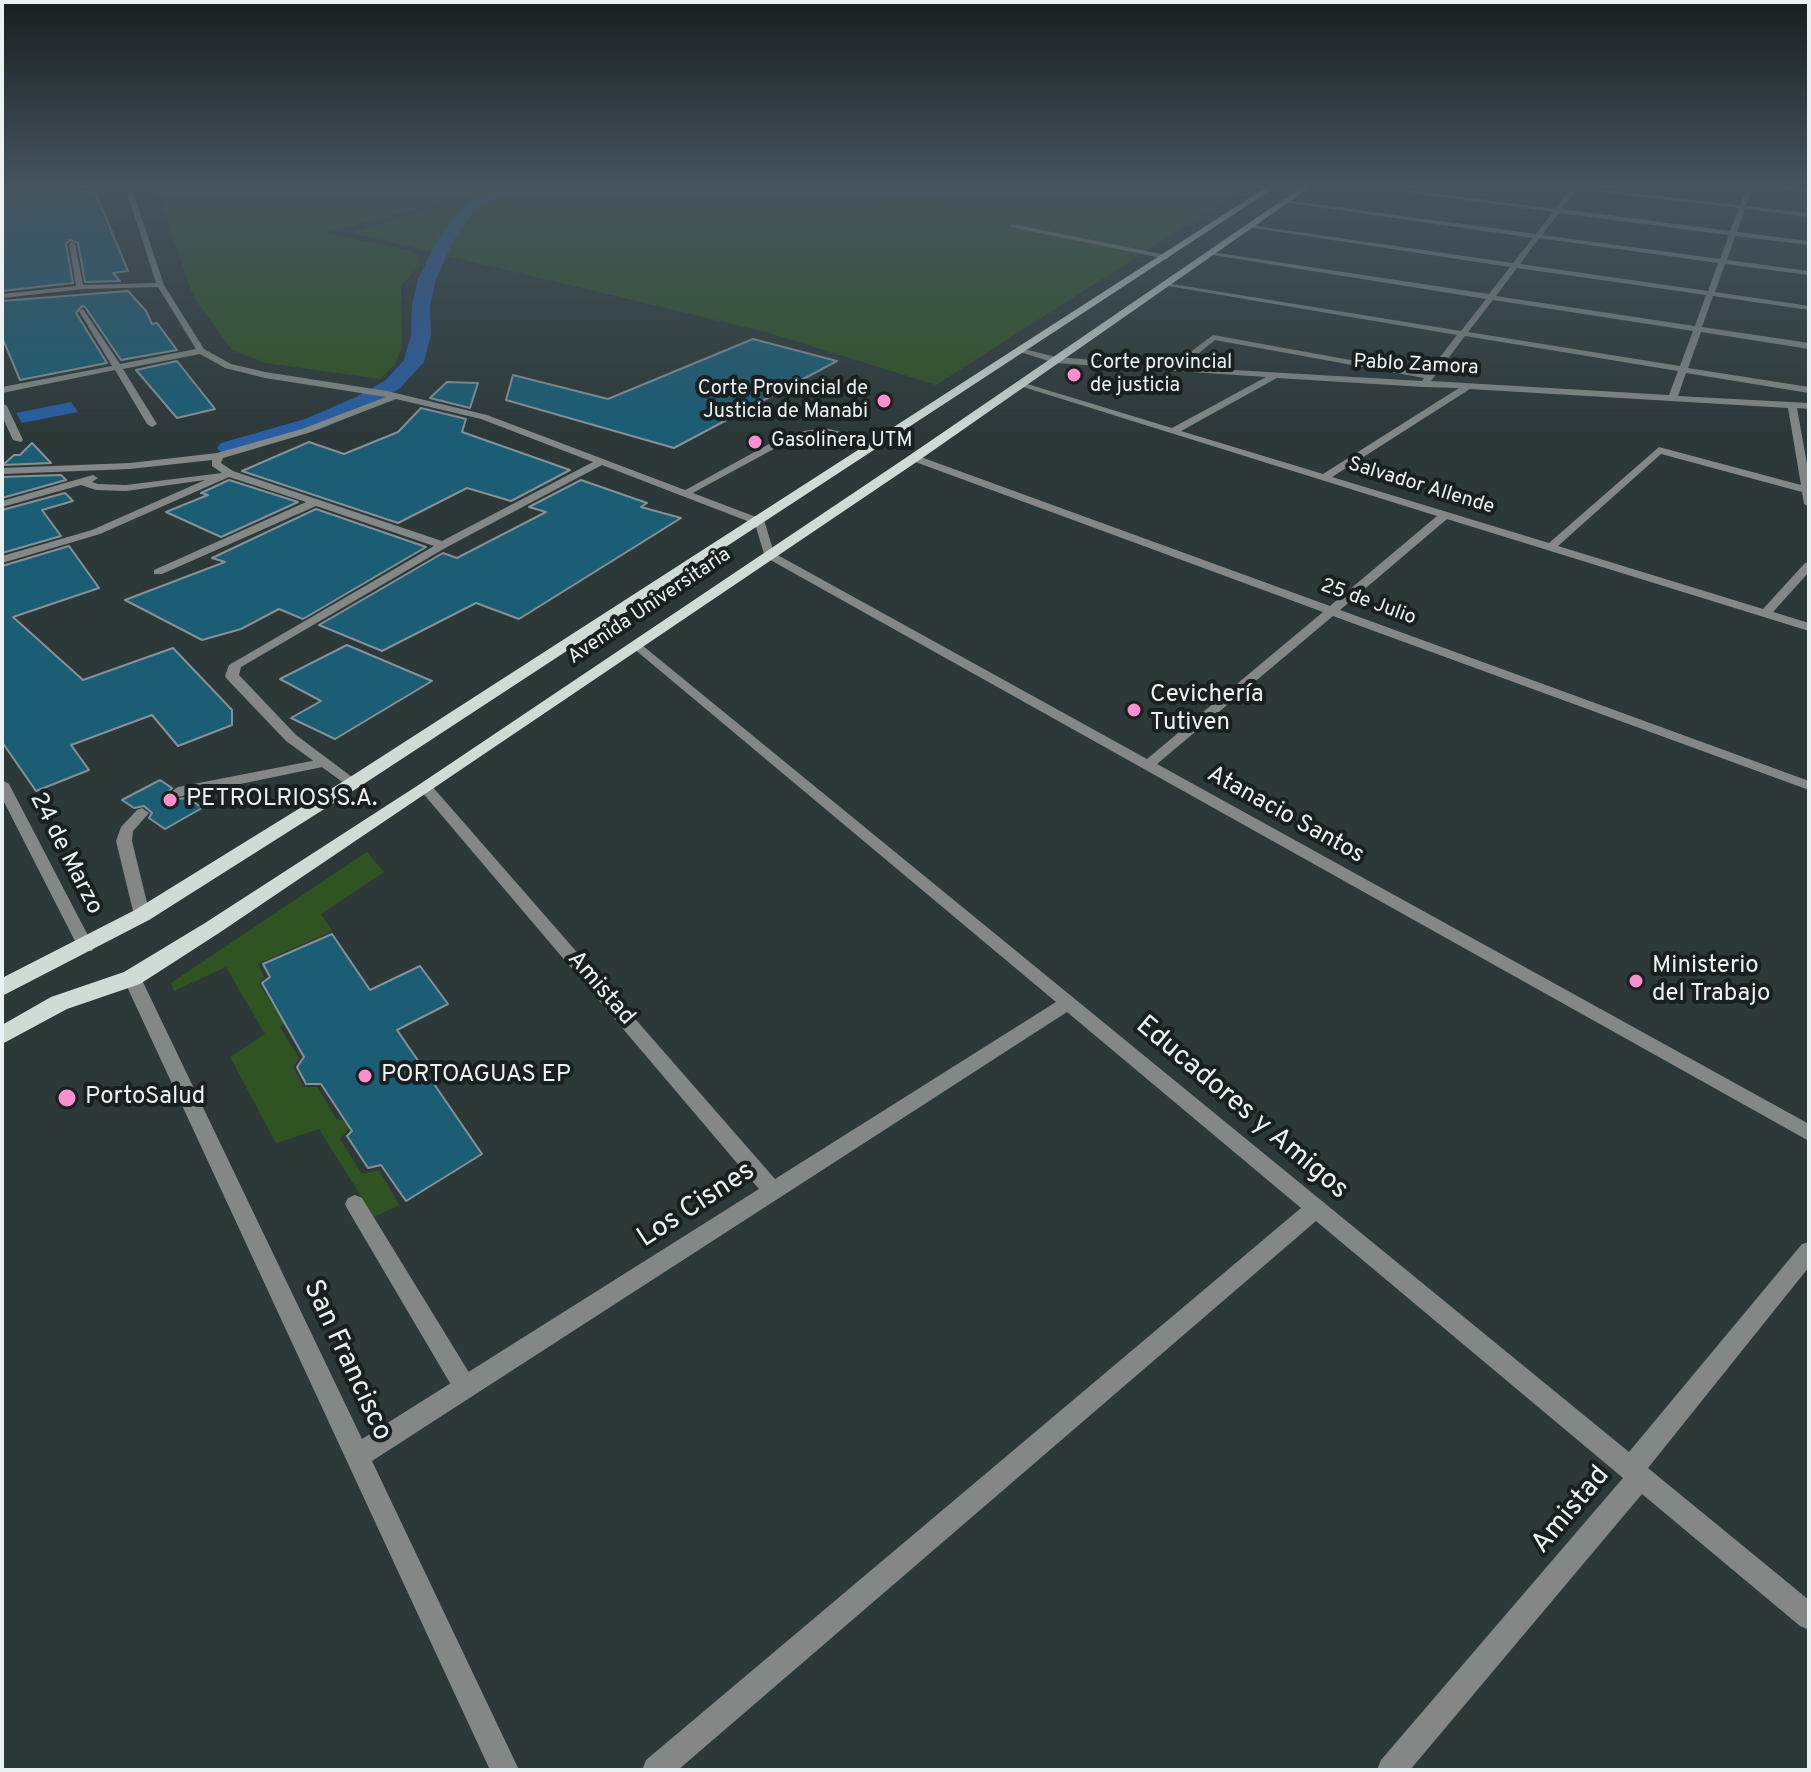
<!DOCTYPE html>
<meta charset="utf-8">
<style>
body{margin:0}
#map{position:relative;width:1811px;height:1772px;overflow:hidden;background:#2d3939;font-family:Overpass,sans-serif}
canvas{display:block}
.frame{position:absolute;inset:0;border:4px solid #ebf2f3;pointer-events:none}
</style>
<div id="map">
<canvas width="1811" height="1772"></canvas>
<div class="frame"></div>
</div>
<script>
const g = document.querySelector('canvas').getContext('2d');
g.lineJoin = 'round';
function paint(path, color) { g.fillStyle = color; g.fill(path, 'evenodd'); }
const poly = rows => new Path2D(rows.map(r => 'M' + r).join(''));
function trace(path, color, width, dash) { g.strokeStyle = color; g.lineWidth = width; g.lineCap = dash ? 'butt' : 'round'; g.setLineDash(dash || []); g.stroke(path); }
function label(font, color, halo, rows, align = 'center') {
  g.font = font + ' Overpass,sans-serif'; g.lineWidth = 8; g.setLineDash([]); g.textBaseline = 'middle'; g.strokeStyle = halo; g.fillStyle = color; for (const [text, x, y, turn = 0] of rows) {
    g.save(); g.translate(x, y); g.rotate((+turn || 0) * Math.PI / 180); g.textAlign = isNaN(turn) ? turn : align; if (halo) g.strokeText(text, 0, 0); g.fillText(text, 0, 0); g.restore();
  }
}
paint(poly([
 [155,186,506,187,1248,186,936,385,766,332,352,233,495,189,324,233,407,250,419,256,419,266,401,286,402,347,395,364,380,379,266,363,232,350,194,298],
 [367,852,384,872,321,914,332,931,258,964,264,977,259,984,280,1016,286,1015,288,1020,280,1027,299,1058,293,1067,303,1087,317,1087,337,1120,348,1120,352,1125,340,1139,362,1174,379,1170,399,1205,374,1217,319,1129,276,1143,230,1057,265,1034,226,967,174,991,171,983]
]), '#2f5422');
paint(poly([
 [883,186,959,186,940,194,898,198,876,196,873,191],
 [71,402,78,412,22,423,16,413]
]), '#285ea4');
paint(poly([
 [499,186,519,186,473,212,453,241,436,279,430,306,431,335,424,362,400,388,372,407,321,429,229,455,221,453,217,448,221,443,305,419,356,397,386,380,404,360,411,335,412,306,418,279,437,241,462,206,499,186]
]), '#285ea4');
const building = poly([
 [19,186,59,186,96,194,128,271,113,273,120,281,85,282,78,243,70,240,66,244,73,283,2,291,2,190,19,186],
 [128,291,146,311,152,324,157,323,177,350,121,360,85,307,82,306,76,313,107,363,20,380,2,337,2,301,128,291],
 [753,339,837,361,674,448,506,400,513,375,608,399,753,339],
 [177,361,215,409,177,418,136,370,177,361],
 [447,382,478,383,470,408,430,398,447,382],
 [421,408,466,419,462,432,570,470,511,501,467,488,398,523,242,471,309,442,344,454,398,432,421,408],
 [32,443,51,463,3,465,14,455,20,455,32,443],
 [61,475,66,480,2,498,2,477,61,475],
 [229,480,298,502,221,537,166,512,208,495,201,493,229,480],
 [581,480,647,503,641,507,681,518,519,619,476,603,382,651,319,625,443,553,457,558,546,512,529,507,581,480],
 [65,493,73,501,42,510,61,536,2,553,2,510,65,493],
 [316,509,426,547,303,619,279,609,241,629,202,640,125,600,225,562,212,558,316,509],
 [69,546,99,588,13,617,83,680,173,648,232,710,232,725,178,746,152,715,71,745,89,770,36,791,2,742,2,566,69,546],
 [347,645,432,681,335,739,291,718,321,701,280,679,347,645],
 [160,780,172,788,168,792,176,799,188,798,202,808,165,829,149,818,152,813,144,806,134,808,122,800,160,780],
 [332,934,370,990,420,966,448,1004,397,1030,482,1154,406,1201,381,1165,368,1168,347,1136,352,1131,321,1084,306,1084,297,1067,304,1057,262,983,270,977,263,964,332,934]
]);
paint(building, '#1a5d75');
trace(building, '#859196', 2);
paint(poly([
 [825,428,886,443,881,446,825,434,794,438,689,495,680,493,789,433,825,428],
 [322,759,327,760,329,763,327,766,178,797,171,792,178,787,322,759],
 [142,808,149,813,133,831,132,841,150,915,142,921,134,915,116,841,121,827,137,810,142,808],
 [355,1195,362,1198,473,1379,477,1387,473,1395,465,1398,457,1395,348,1210,345,1204,348,1198,355,1195]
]), '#838886');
paint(poly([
 [125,186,131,186,164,285,204,349,231,364,265,372,387,391,487,415,764,520,774,553,1147,759,1323,612,910,460,910,456,918,456,1330,606,1437,516,1017,385,1024,383,1172,428,1266,377,1055,363,1020,352,1020,348,1056,357,1172,366,1213,335,1427,374,1457,335,1162,285,1166,283,1461,331,1486,299,1207,254,1211,252,1489,294,1510,267,1247,227,1250,225,1513,263,1533,238,1282,202,1285,200,1536,234,1553,212,1362,186,1380,186,1555,209,1571,188,1565,186,1740,205,1747,186,1753,186,1746,206,1809,213,1809,217,1745,209,1737,232,1809,241,1809,245,1735,236,1727,260,1809,271,1809,275,1725,264,1715,292,1809,306,1809,310,1713,296,1702,327,1809,343,1809,349,1701,332,1688,368,1809,387,1809,393,1686,373,1678,396,1809,403,1809,409,1797,408,1809,475,1809,507,1804,504,1802,492,1661,454,1558,546,1763,609,1805,563,1809,562,1809,572,1773,612,1809,623,1809,631,1447,519,1340,610,1809,781,1809,790,1333,616,1157,764,1809,1124,1809,1141,765,557,755,524,602,465,447,547,241,667,239,675,296,735,360,783,353,787,348,786,286,741,227,679,225,676,229,665,434,546,316,506,162,574,154,574,154,570,306,502,229,477,100,534,2,563,2,556,92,530,205,480,126,491,96,490,81,485,2,507,2,501,93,475,98,478,92,482,98,484,126,485,222,473,212,466,212,460,130,469,2,474,2,468,130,463,217,453,302,429,386,397,265,378,225,368,200,354,123,369,157,424,152,427,147,424,115,370,2,393,2,387,112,366,79,311,83,309,120,364,196,349,158,287,84,289,2,298,2,294,76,286,69,244,72,242,75,244,83,285,156,283,125,186],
 [1577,189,1739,208,1730,231,1561,209,1577,189],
 [1559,213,1729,235,1720,259,1542,235,1559,213],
 [1539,238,1718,263,1708,291,1520,264,1539,238],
 [1517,268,1706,295,1695,326,1496,296,1517,268],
 [1493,300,1693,331,1680,366,1468,332,1493,300],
 [1465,336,1678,371,1669,395,1431,381,1465,336],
 [1215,340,1424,378,1422,381,1182,367,1215,340],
 [1277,378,1424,387,1459,388,1323,474,1181,431,1277,378],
 [1470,389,1788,408,1801,485,1659,447,1549,543,1332,477,1470,389],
 [396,399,481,419,593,462,442,541,233,471,221,463,223,458,308,433,396,399],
 [1766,186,1809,189,1809,193,1769,188,1766,186],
 [1012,224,1166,255,1170,257,1166,259,1010,227,1012,224],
 [2,403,7,406,23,440,21,442,13,440,2,416,2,403],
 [637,641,1629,1452,1802,1244,1809,1242,1809,1267,1648,1468,1809,1600,1809,1630,1800,1626,1642,1494,1410,1770,1377,1770,1381,1760,1623,1478,1316,1221,678,1770,642,1770,646,1760,1301,1208,1067,1012,372,1461,519,1770,490,1770,123,978,126,974,132,972,138,974,141,978,362,1439,759,1189,421,791,419,788,421,785,431,785,775,1179,1056,1002,633,648,633,642,637,641],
 [2,780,9,784,94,947,92,951,80,951,78,947,2,798,2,780]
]), '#838886');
paint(poly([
 [1268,186,1277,186,359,787,149,920,2,996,2,978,135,910,347,779,1268,186],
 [1303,186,1312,186,918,461,219,933,140,984,67,1009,2,1044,2,1025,51,997,124,972,205,923,420,784,910,455,1303,186]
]), '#d0dbd6');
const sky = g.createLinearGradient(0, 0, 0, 434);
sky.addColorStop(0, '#191f1f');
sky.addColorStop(0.43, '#46545f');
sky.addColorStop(1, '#46545f00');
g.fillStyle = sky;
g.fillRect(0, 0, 1811, 434);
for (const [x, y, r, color] of [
 [1074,375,8,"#f790cd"],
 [884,401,8,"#f790cd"],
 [755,442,8,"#f790cd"],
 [1134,710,8,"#f790cd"],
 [170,800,8,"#f790cd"],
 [1636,981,8,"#f790cd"],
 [365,1076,8,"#f790cd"],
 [67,1098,10,"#f790cd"]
]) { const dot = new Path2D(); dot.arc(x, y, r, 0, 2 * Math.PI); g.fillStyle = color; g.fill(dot); trace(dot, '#1a1f1f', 3); }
label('20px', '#ebf2f3', '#1a1f1f', [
 ["Corte provincial",1090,364],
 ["de justicia",1090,387],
 ["Corte Provincial de",868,390,"right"],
 ["Justicia de Manabi",868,413,"right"],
 ["Gasolinera UTM",771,442]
], 'left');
label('20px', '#ebf2f3', '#1a1f1f', [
 ["Pablo Zamora",1416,366,3],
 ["Salvador Allende",1421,487,17],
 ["25 de Julio",1368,603,20],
 ["Avenida Universitaria",650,607,-34]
]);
label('24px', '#ebf2f3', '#1a1f1f', [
 ["Cevichería",1150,696],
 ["Tutiven",1150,724],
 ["PETROLRIOS S.A.",186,800],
 ["Ministerio",1652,967],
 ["del Trabajo",1652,995],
 ["PORTOAGUAS EP",381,1076],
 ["PortoSalud",85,1098]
], 'left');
label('24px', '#ebf2f3', '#1a1f1f', [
 ["Atanacio Santos",1285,816,29],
 ["24 de Marzo",65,854,63],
 ["Amistad",600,989,49]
]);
label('28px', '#ebf2f3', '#1a1f1f', [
 ["Educadores y Amigos",1241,1109,40],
 ["Los Cisnes",697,1206,-33],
 ["San Francisco",346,1361,65],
 ["Amistad",1572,1511,-50]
]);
</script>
